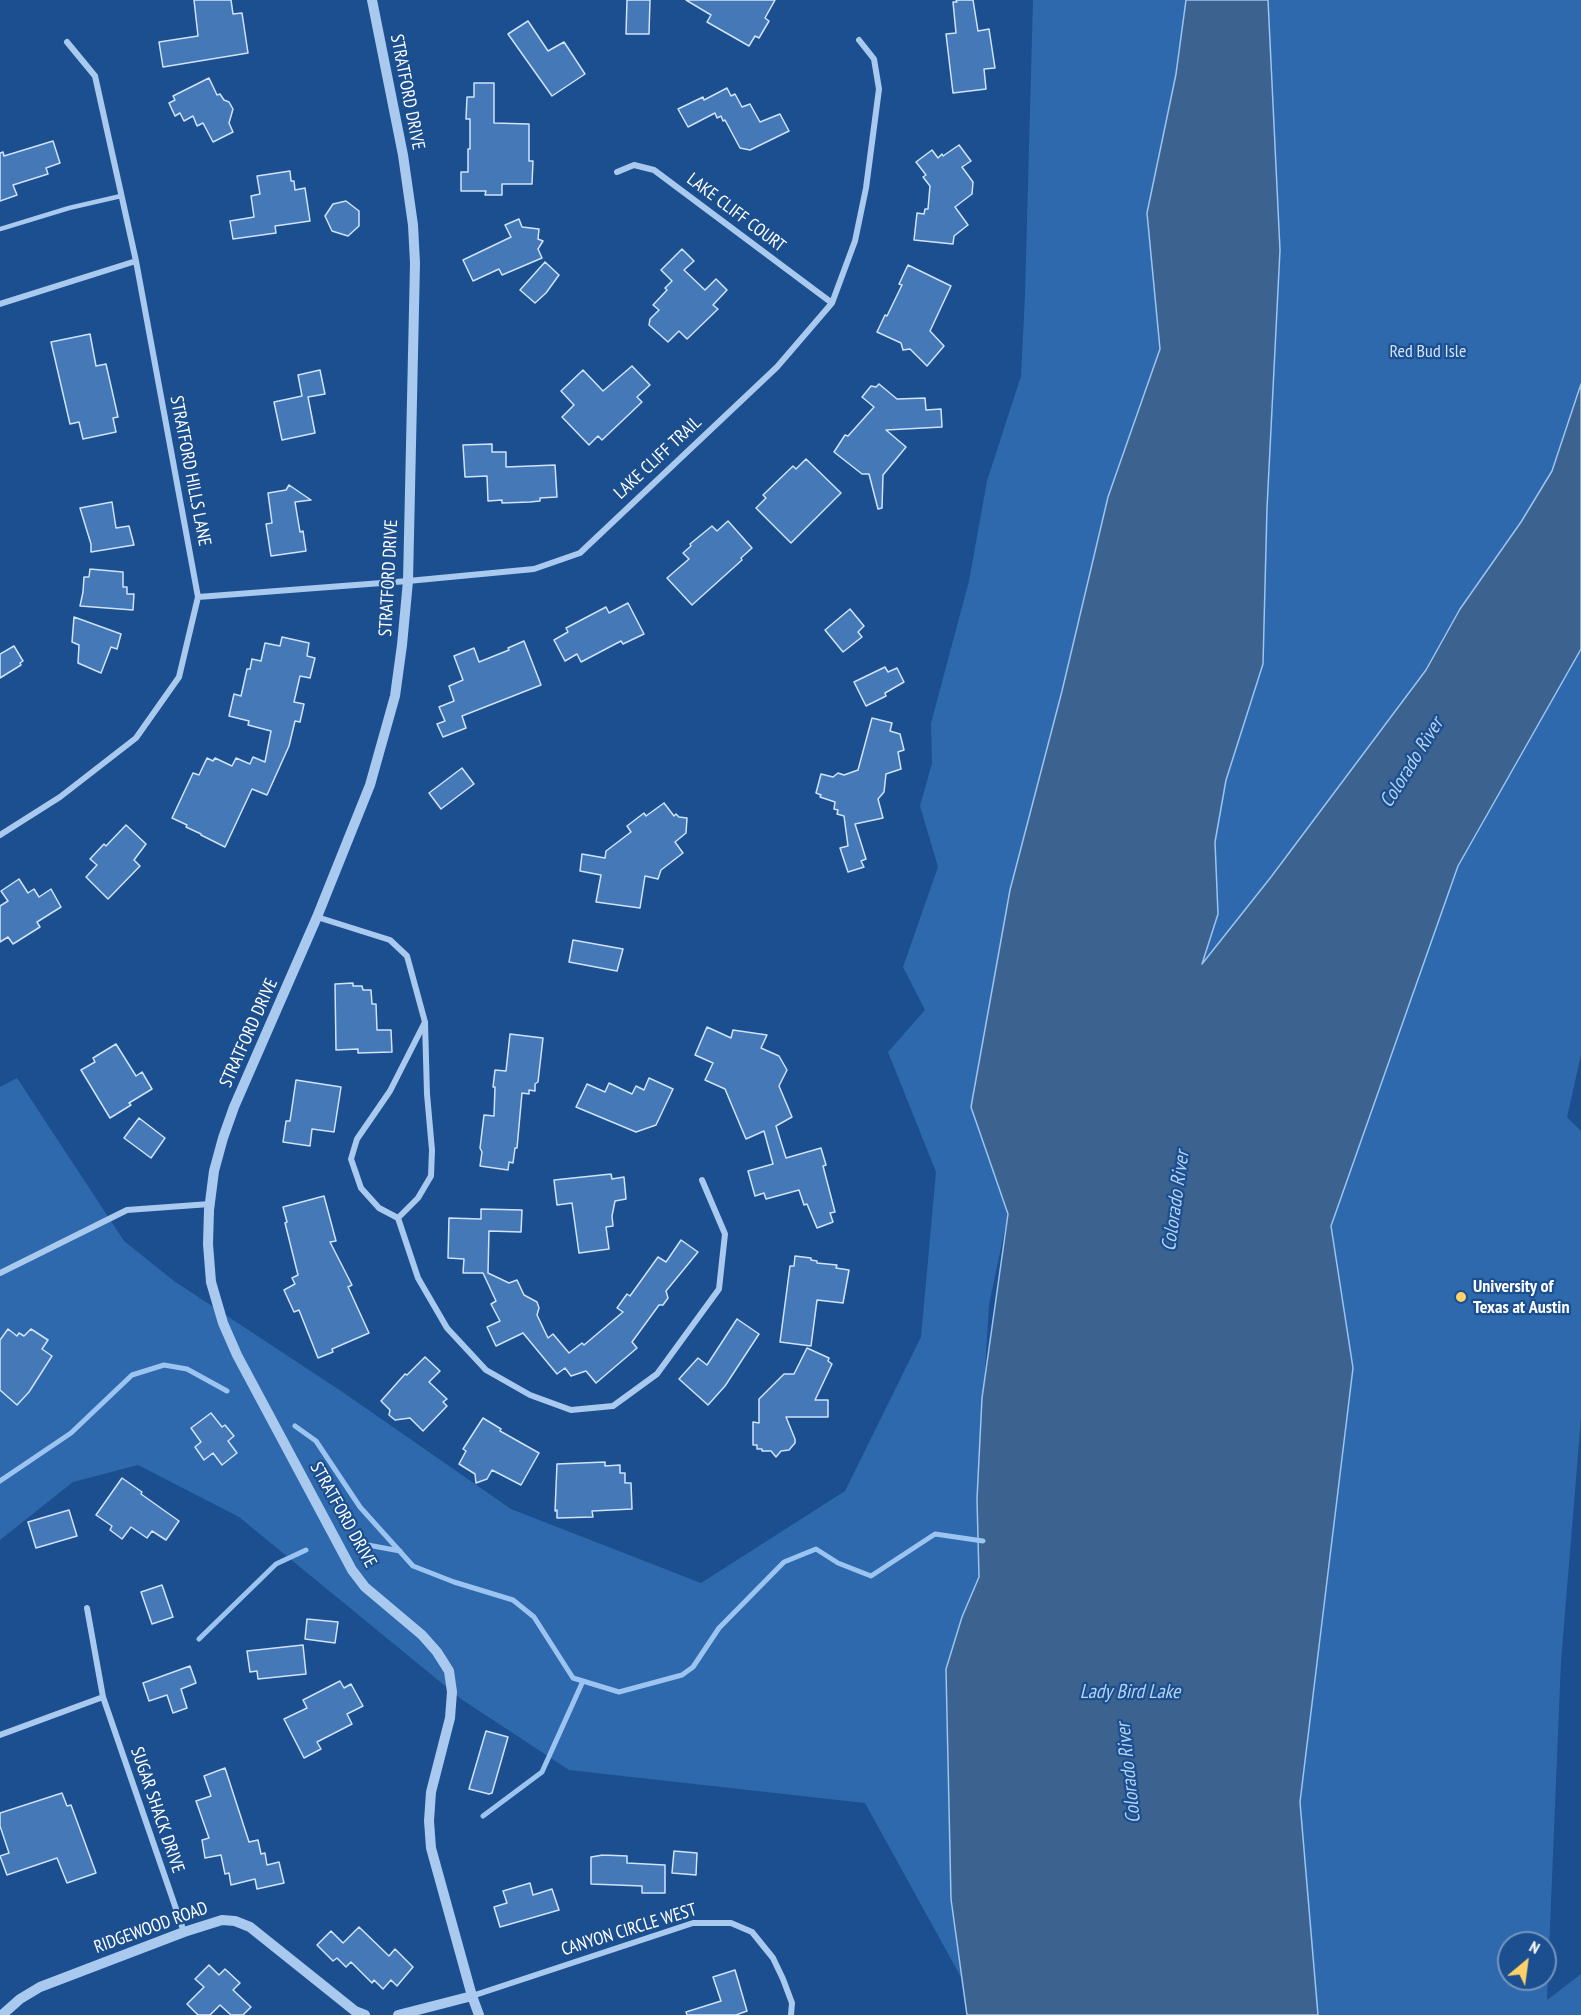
<!DOCTYPE html>
<style>
body{margin:0}
#map{position:relative;width:1581px;height:2015px;overflow:hidden;background:#1b4f8f;font-family:"PT Sans Narrow",sans-serif}
canvas{display:block}
.north{position:absolute;left:1497px;top:1931px;width:60px;height:60px;box-sizing:border-box;background:#1b4f8f;border:2px solid #7695bc;border-radius:50%;rotate:29deg;font-size:16px;font-weight:700;line-height:24px;text-align:center;color:#fff}
.north::after{content:'';display:block;margin:auto;width:21px;height:27px;background:#ffd166;clip-path:polygon(50% 0,100% 100%,50% 72%,0 100%)}
</style>
<div id="map">
<canvas width="1581" height="2015"></canvas>
<div class="north">N</div>
</div>
<script>
const g = document.querySelector('canvas').getContext('2d');
g.lineJoin = 'round';
function paint(path, color) { g.fillStyle = color; g.fill(path, 'evenodd'); }
const poly = rows => new Path2D(rows.map(r => 'M' + r).join(''));
function trace(path, color, width, dash) { g.strokeStyle = color; g.lineWidth = width; g.lineCap = dash ? 'butt' : 'round'; g.setLineDash(dash || []); g.stroke(path); }
function label(font, color, halo, rows, align = 'center') {
  g.font = font + ' "PT Sans Narrow",sans-serif'; g.lineWidth = 4.5; g.setLineDash([]); g.textBaseline = 'middle'; g.strokeStyle = halo; g.fillStyle = color; for (const [text, x, y, turn = 0] of rows) {
    g.save(); g.translate(x, y); g.rotate((+turn || 0) * Math.PI / 180); g.textAlign = isNaN(turn) ? turn : align; if (halo) g.strokeText(text, 0, 0); g.fillText(text, 0, 0); g.restore();
  }
}
paint(poly([
 [1033,0,1186,0,1176,73,1147,213,1160,349,1108,497,1062,691,1010,890,971,1107,1008,1214,989,1305,977,1499,979,1577,962,1617,946,1669,951,1899,962,1979,865,1803,569,1770,461,1699,239,1517,138,1465,73,1482,0,1540,0,1087,17,1078,124,1241,174,1281,344,1393,511,1509,701,1583,845,1491,921,1337,936,1172,888,1052,925,1010,903,967,938,867,920,806,932,763,931,723,969,581,987,481,1021,376,1025,295],
 [1268,0,1581,0,1581,384,1552,471,1521,522,1460,609,1426,670,1271,877,1202,966,1218,914,1215,842,1226,780,1263,664,1267,508,1280,250],
 [1581,649,1581,1055,1567,1117,1581,1131,1581,1418,1561,1661,1547,2000,1581,1974,1581,2015,1318,2015,1300,1802,1353,1368,1331,1226,1458,866],
 [1509,1943,1545,1943,1545,1979,1509,1979]
]), '#2e69ad');
const water = poly([
 [1186,0,1268,0,1280,250,1267,508,1263,664,1226,780,1215,842,1218,914,1202,964,1271,877,1426,670,1460,609,1521,522,1552,471,1581,384,1581,649,1458,866,1331,1226,1353,1368,1300,1802,1318,2015,967,2015,951,1899,946,1669,962,1617,979,1577,977,1499,982,1398,1008,1214,971,1107,1010,890,1062,691,1108,497,1160,349,1147,213,1176,74,1186,0]
]);
paint(water, '#3c6290');
trace(water, '#9cc4f0', 1.5);
trace(poly([
 [295,1426,316,1441,360,1507,413,1566,454,1582,513,1600,534,1617,573,1678,619,1692,682,1675,693,1667,719,1628,784,1562,816,1549,838,1563,871,1576,935,1534,983,1541],
 [0,1481,71,1433,132,1375,164,1365,187,1369,227,1391],
 [357,1543,400,1551],
 [199,1639,276,1564,306,1550],
 [483,1816,542,1772,583,1681]
]), '#9cc4f0', 5);
const building = poly([
 [194,0,231,0,233,14,242,13,248,53,163,67,159,42,198,36,194,0],
 [627,0,650,0,649,34,626,34,627,0],
 [686,0,775,0,765,18,769,21,759,38,755,36,749,46,707,22,711,15,686,0],
 [956,0,973,0,978,31,989,29,995,68,984,69,986,89,953,93,946,34,956,33,953,2,957,2,956,0],
 [528,21,548,51,564,42,585,74,552,96,508,34,528,21],
 [209,78,217,95,220,94,224,100,229,102,233,109,229,123,233,132,213,142,203,123,197,126,193,116,184,121,180,113,175,116,169,103,175,100,173,96,209,78],
 [474,83,494,83,494,123,529,124,529,161,533,161,532,184,502,184,502,195,485,195,486,191,461,191,461,172,468,172,468,149,470,149,470,119,466,119,467,97,474,97,474,83],
 [727,88,731,96,735,94,742,107,750,104,760,122,780,114,789,131,750,150,740,148,725,120,723,121,721,116,717,118,715,113,688,127,678,109,703,97,704,100,727,88],
 [53,141,60,163,46,168,48,174,13,185,17,195,0,201,0,153,3,152,4,156,53,141],
 [959,145,971,161,962,167,973,182,972,194,955,207,968,225,954,236,953,244,914,240,917,213,924,214,925,209,928,209,930,186,923,177,926,175,916,162,932,150,938,158,942,154,943,156,959,145],
 [290,171,291,181,294,181,295,190,305,188,310,221,275,226,276,233,233,239,230,221,254,217,251,196,260,194,257,176,290,171],
 [346,201,359,211,359,226,348,236,332,231,325,216,333,204,346,201],
 [519,219,522,227,539,229,538,239,543,241,538,249,542,258,502,275,499,269,473,281,463,260,511,237,505,225,519,219],
 [682,249,694,261,684,270,705,290,716,279,727,290,713,305,718,309,687,339,679,331,668,342,649,325,650,319,659,310,653,305,667,290,665,288,672,281,661,270,682,249],
 [545,262,559,275,546,293,535,303,520,290,545,262],
 [908,265,951,286,930,331,944,346,927,366,910,349,903,350,901,343,877,332,885,315,887,316,902,285,899,284,908,265],
 [90,334,96,366,106,364,118,417,113,418,116,432,83,439,79,422,70,424,51,342,90,334],
 [632,366,650,385,637,397,642,402,602,440,598,436,589,445,562,417,574,405,561,391,583,370,603,391,632,366],
 [320,370,325,394,308,397,315,433,282,440,274,402,302,396,298,375,320,370],
 [879,384,897,399,925,398,926,410,941,409,942,427,886,430,906,447,883,475,882,508,878,509,869,474,862,474,834,452,845,435,848,436,874,407,862,397,871,386,876,387,879,384],
 [492,444,492,452,506,452,506,467,555,465,557,497,540,498,540,501,530,502,502,503,502,500,488,501,487,476,465,477,463,445,492,444],
 [806,459,841,493,791,543,756,508,766,498,763,495,793,466,796,469,806,459],
 [289,485,311,500,295,502,300,532,303,531,306,551,271,556,266,524,272,523,268,493,286,490,289,485],
 [112,502,116,528,129,526,134,545,91,552,91,544,80,508,112,502],
 [728,521,752,548,741,558,742,560,692,605,667,578,689,559,683,553,691,546,690,544,712,526,717,531,728,521],
 [90,569,123,572,123,587,127,587,127,594,134,594,133,610,80,606,83,592,84,577,89,577,90,569],
 [628,603,644,634,623,644,621,641,581,662,577,654,565,661,554,640,568,632,566,628,606,607,609,613,628,603],
 [850,609,864,626,858,632,862,637,843,652,825,630,850,609],
 [74,617,121,634,117,649,111,647,101,673,78,663,79,645,72,642,74,617],
 [282,637,309,643,307,656,315,658,310,678,300,676,294,702,304,704,300,722,295,721,289,746,267,795,252,789,225,847,201,835,201,834,186,827,187,825,172,818,193,773,199,775,207,758,213,761,215,758,232,766,236,758,250,764,253,757,265,762,271,731,248,725,249,721,229,716,234,694,241,696,247,669,250,669,252,659,261,661,265,643,280,646,282,637],
 [524,641,541,685,462,716,466,728,443,737,437,724,445,721,439,707,454,701,449,686,463,680,454,656,474,648,479,662,509,650,508,648,524,641],
 [14,646,23,661,20,663,21,665,0,678,0,654,14,646],
 [885,667,888,672,897,668,904,682,885,693,886,696,866,706,854,682,885,667],
 [872,718,892,723,890,731,900,734,904,750,898,752,901,769,886,774,884,792,878,799,883,818,855,824,866,859,861,861,864,867,848,872,840,848,848,846,844,816,837,814,838,810,834,809,835,802,820,797,821,795,816,793,821,774,833,777,838,773,844,775,858,770,872,718],
 [462,768,474,784,441,809,429,793,462,768],
 [664,803,674,816,676,814,679,817,687,818,686,833,675,842,683,853,661,870,658,879,645,876,640,908,596,902,601,875,580,871,582,854,605,858,606,851,631,832,627,826,644,813,646,816,664,803],
 [126,825,146,844,134,860,140,866,108,899,86,877,97,865,90,859,104,844,106,846,126,825],
 [19,879,28,893,34,889,39,897,51,889,61,907,37,922,40,927,13,944,8,937,0,942,0,906,8,901,1,891,19,879],
 [573,940,623,949,617,971,569,962,573,940],
 [353,983,353,986,362,986,363,990,371,990,372,1004,376,1004,377,1030,391,1030,392,1052,358,1053,358,1049,336,1050,335,984,353,983],
 [707,1027,731,1038,733,1030,767,1035,761,1048,779,1056,787,1070,779,1086,792,1117,776,1126,786,1158,821,1148,826,1165,823,1166,835,1212,830,1213,833,1222,817,1228,807,1204,804,1205,799,1190,766,1199,764,1193,755,1196,748,1171,773,1164,764,1131,746,1139,725,1089,705,1080,713,1063,695,1055,707,1027],
 [510,1034,543,1038,538,1082,535,1084,535,1091,529,1090,529,1094,522,1093,517,1148,515,1148,513,1163,509,1162,508,1170,480,1166,482,1152,480,1148,484,1115,494,1116,495,1087,493,1087,495,1070,506,1071,510,1034],
 [116,1044,136,1076,142,1072,152,1089,129,1103,131,1105,110,1118,81,1070,95,1062,93,1058,116,1044],
 [649,1078,673,1089,656,1125,636,1132,576,1107,587,1084,605,1092,609,1083,632,1094,636,1086,644,1090,649,1078],
 [296,1080,341,1087,334,1132,312,1129,310,1146,283,1142,286,1121,290,1121,296,1080],
 [139,1118,165,1138,151,1158,124,1138,139,1118],
 [611,1174,612,1179,624,1177,626,1199,615,1201,612,1216,613,1226,606,1227,609,1249,579,1253,572,1203,557,1205,554,1180,611,1174],
 [324,1196,336,1241,330,1242,352,1285,348,1287,369,1333,332,1349,333,1352,318,1358,299,1310,294,1312,284,1290,295,1284,292,1278,298,1275,285,1223,287,1222,283,1207,324,1196],
 [481,1209,522,1210,521,1232,489,1231,488,1273,509,1283,517,1280,524,1295,537,1302,539,1308,537,1315,548,1338,553,1334,569,1353,582,1343,584,1345,623,1312,617,1308,627,1294,630,1296,658,1257,666,1262,681,1240,698,1252,666,1291,668,1298,663,1305,659,1305,632,1342,637,1348,596,1383,586,1371,571,1376,565,1368,557,1374,523,1333,496,1346,487,1327,500,1321,491,1304,496,1301,483,1273,463,1273,464,1259,448,1258,449,1218,481,1219,481,1209],
 [795,1256,811,1258,811,1260,817,1261,817,1263,837,1265,836,1268,849,1270,843,1303,817,1300,811,1346,780,1342,790,1266,794,1266,795,1256],
 [737,1319,759,1334,725,1386,708,1405,679,1379,698,1358,707,1365,737,1319],
 [8,1329,17,1336,19,1333,24,1336,31,1329,48,1340,42,1349,52,1356,29,1392,17,1405,0,1390,0,1340,8,1329],
 [807,1348,829,1358,828,1361,832,1364,815,1400,828,1400,828,1417,786,1417,795,1439,795,1443,789,1450,781,1451,776,1457,771,1451,762,1451,762,1449,757,1449,757,1445,753,1445,753,1422,759,1423,759,1399,784,1374,794,1374,807,1348],
 [425,1357,440,1371,429,1382,447,1399,443,1402,447,1406,423,1431,410,1418,395,1420,389,1415,390,1410,381,1401,405,1374,407,1375,425,1357],
 [211,1413,222,1427,225,1425,234,1436,228,1441,237,1453,222,1465,213,1453,204,1460,195,1447,201,1442,191,1428,211,1413],
 [483,1418,501,1429,500,1431,539,1453,521,1485,492,1470,487,1479,476,1483,475,1474,459,1464,466,1451,463,1449,483,1418],
 [605,1462,605,1466,620,1465,620,1473,625,1473,625,1483,631,1483,632,1509,592,1511,593,1517,557,1518,557,1510,555,1511,557,1464,605,1462],
 [122,1478,142,1492,141,1494,179,1521,166,1540,152,1531,147,1538,131,1527,122,1539,110,1530,112,1526,96,1515,122,1478],
 [69,1510,77,1536,36,1548,28,1522,69,1510],
 [162,1585,173,1617,152,1624,141,1592,162,1585],
 [307,1619,338,1622,335,1643,305,1639,307,1619],
 [303,1645,306,1674,258,1679,257,1671,250,1672,247,1651,303,1645],
 [190,1666,196,1683,181,1689,187,1708,173,1713,167,1695,149,1701,143,1683,190,1666],
 [340,1681,344,1688,351,1684,363,1706,347,1714,352,1724,317,1742,321,1749,304,1758,284,1719,307,1708,303,1700,340,1681],
 [486,1731,508,1737,492,1793,489,1794,469,1789,486,1731],
 [225,1768,249,1842,258,1840,261,1854,265,1853,267,1865,279,1862,284,1883,257,1889,255,1879,231,1885,229,1873,225,1874,221,1855,205,1858,202,1840,209,1838,196,1801,211,1796,204,1776,225,1768],
 [62,1793,67,1806,71,1805,96,1873,67,1883,57,1858,7,1875,0,1856,9,1853,0,1826,0,1813,62,1793],
 [674,1851,697,1853,696,1875,672,1873,674,1851],
 [603,1855,627,1856,627,1863,665,1865,665,1893,642,1893,642,1886,591,1884,591,1857,603,1855],
 [530,1883,533,1895,552,1889,559,1910,500,1927,494,1907,507,1903,503,1891,530,1883],
 [359,1927,389,1956,395,1949,413,1967,397,1986,391,1980,383,1989,374,1980,372,1983,351,1962,346,1967,337,1958,333,1961,317,1945,331,1931,343,1943,359,1927],
 [209,1965,219,1975,225,1969,240,1983,233,1990,251,2007,243,2015,231,2015,220,2005,210,2015,198,2015,187,2004,204,1987,195,1979,209,1965],
 [735,1970,747,2011,736,2015,687,2015,686,2012,721,2001,713,1977,735,1970]
]);
paint(building, '#4478b7');
trace(building, '#cfe3fa', 1.5);
trace(poly([
 [0,229,69,208,121,196]
]), '#a9c9ee', 4.5);
trace(poly([
 [617,172,634,165,654,170,832,303],
 [0,304,136,261],
 [198,597,408,581,534,569,580,553,777,367,832,303,855,241,866,188,879,89,874,59,859,40],
 [0,835,60,797,136,738,179,677,198,597,136,261,95,76,67,42],
 [317,917,390,940,407,956,425,1022,427,1094,432,1150,431,1176,418,1198,398,1218],
 [425,1022,390,1091,357,1139,351,1159,361,1188,379,1208,398,1218,418,1278,447,1328,486,1370,530,1395,571,1410,613,1406,657,1374,719,1289,725,1234,702,1180],
 [0,1273,127,1210,210,1204],
 [87,1608,103,1697,184,1932],
 [0,1735,103,1697],
 [472,1996,693,1923,731,1923,752,1932,773,1958,783,1979,792,2003,791,2015]
]), '#a9c9ee', 6);
trace(poly([
 [372,0,403,155,413,225,415,263,408,581,402,645,395,696,370,785,317,917,234,1107,223,1138,214,1171,209,1210,208,1244,211,1282,223,1323,237,1355,352,1570,365,1587,422,1635,437,1652,449,1671,452,1692,450,1718,431,1792,429,1821,431,1848,472,1996,479,2015],
 [2,2015,20,1999,40,1987,184,1932,222,1920,235,1921,250,1927,355,2011,365,2015],
 [398,2015,472,1996]
]), '#a9c9ee', 10);
for (const [x, y, r, color] of [
 [1461,1297,6,"#ffd166"]
]) { const dot = new Path2D(); dot.arc(x, y, r, 0, 2 * Math.PI); g.fillStyle = color; g.fill(dot); trace(dot, '#1b4f8f', 2); }
label('18px', '#fff', '#1b4f8f', [
 ["STRATFORD DRIVE",407,92,79],
 ["LAKE CLIFF COURT",736,213,37],
 ["LAKE CLIFF TRAIL",658,458,-43],
 ["STRATFORD HILLS LANE",190,471,79],
 ["STRATFORD DRIVE",389,578,-87],
 ["STRATFORD DRIVE",249,1033,-66],
 ["STRATFORD DRIVE",343,1515,61],
 ["SUGAR SHACK DRIVE",157,1810,71],
 ["RIDGEWOOD ROAD",151,1928,-20],
 ["CANYON CIRCLE WEST",629,1930,-17]
]);
label('18px', '#cfe3fa', '#1b4f8f', [
 ["Red Bud Isle",1428,352]
]);
label('bold 18px', '#fff', '#1b4f8f', [
 ["University of",1473,1287],
 ["Texas at Austin",1473,1308]
], 'left');
label('italic 20px', '#b5d3f5', '#1b4f8f', [
 ["Colorado River",1412,763,-58],
 ["Colorado River",1176,1201,-82],
 ["Lady Bird Lake",1130,1692],
 ["Colorado River",1129,1773,-96]
]);
</script>
